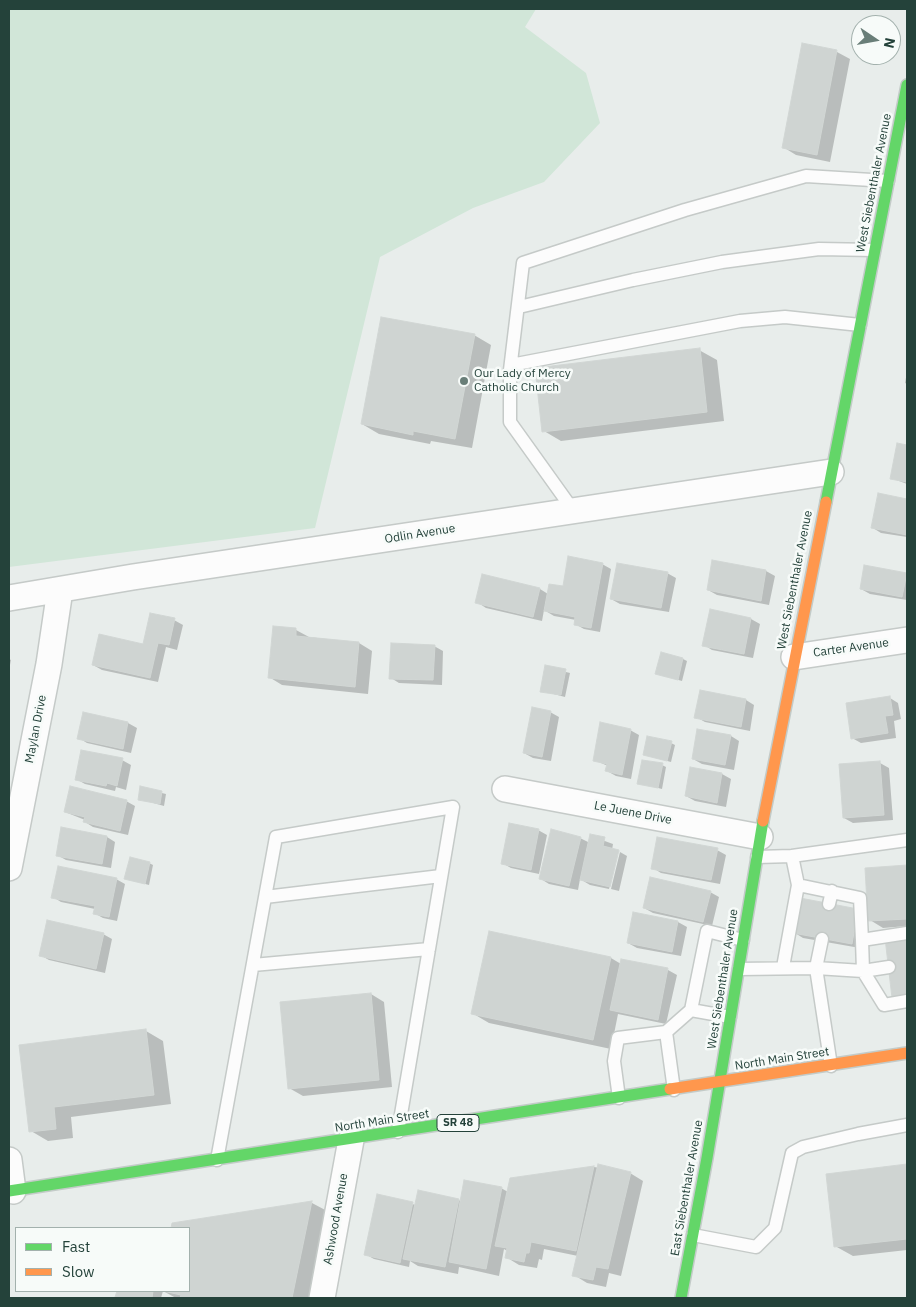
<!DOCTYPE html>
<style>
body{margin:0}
#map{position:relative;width:916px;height:1307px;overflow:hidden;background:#e8edeb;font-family:"IBM Plex Sans",sans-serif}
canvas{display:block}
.frame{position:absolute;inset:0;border:10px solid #24423a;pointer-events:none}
.legend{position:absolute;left:15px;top:1227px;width:175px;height:65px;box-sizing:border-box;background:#f7fbf9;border:1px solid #a3b1ad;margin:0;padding:6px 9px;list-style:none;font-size:15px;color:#24423a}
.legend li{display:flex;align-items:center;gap:10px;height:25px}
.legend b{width:25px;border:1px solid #a3b1ad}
.north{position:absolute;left:851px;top:15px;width:50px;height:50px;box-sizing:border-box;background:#f7fbf9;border:1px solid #a3b1ad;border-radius:50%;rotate:102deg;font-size:14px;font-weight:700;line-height:20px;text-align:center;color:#24423a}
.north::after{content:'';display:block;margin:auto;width:18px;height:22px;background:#697e78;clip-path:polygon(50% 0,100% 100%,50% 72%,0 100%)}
</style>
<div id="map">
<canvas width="916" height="1307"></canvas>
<div class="frame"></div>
<ul class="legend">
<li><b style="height:6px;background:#63d668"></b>Fast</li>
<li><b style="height:6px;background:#ff974d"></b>Slow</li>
</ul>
<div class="north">N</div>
</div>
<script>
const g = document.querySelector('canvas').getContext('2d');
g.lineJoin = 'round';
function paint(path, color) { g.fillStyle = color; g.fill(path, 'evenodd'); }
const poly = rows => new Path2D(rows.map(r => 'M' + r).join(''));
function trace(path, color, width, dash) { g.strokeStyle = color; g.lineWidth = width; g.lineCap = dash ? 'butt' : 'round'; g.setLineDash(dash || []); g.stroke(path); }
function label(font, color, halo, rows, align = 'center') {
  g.font = font + ' "IBM Plex Sans",sans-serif'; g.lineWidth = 5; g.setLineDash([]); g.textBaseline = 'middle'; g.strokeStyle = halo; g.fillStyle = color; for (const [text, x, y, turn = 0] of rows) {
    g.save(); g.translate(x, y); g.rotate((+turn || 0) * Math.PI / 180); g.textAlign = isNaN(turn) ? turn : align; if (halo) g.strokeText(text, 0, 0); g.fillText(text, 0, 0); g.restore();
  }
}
paint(poly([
 [9,9,536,9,525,27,586,73,600,123,544,182,473,208,380,257,315,528,9,567]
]), '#d1e6d8');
paint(poly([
 [803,45,837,52,850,59,830,162,796,155,783,147],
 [474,335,491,345,472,448,431,441,430,444,379,434,362,424],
 [699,350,717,360,724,421,561,441,544,431],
 [907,372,907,384,905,383],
 [898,444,907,446,907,484,891,478],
 [879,495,907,500,907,537,881,533,873,528],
 [713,561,766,571,775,576,769,605,717,595,708,590],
 [602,564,611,569,600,632,584,629,575,624,576,620,554,616,544,610,542,621,486,608,477,602,540,589,548,594,564,588],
 [667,573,676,578,669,612,620,604,611,599],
 [906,574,907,600,870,594,861,589],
 [711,611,751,619,760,624,753,658,712,650,704,645],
 [174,620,183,625,177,650,166,647,158,682,102,670,93,665,144,645],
 [296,630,309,637,359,643,372,651,368,694,282,685,269,677],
 [434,646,443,651,442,685,399,683,391,678],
 [9,659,11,660,9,670],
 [683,659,687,661,682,681,657,674],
 [546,667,570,673,565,697,542,691],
 [890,698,898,703,901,719,894,721,896,738,861,743,852,738],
 [746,700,754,705,750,731,705,722,696,717],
 [550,712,559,717,551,761,533,758,524,753],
 [84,713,128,723,137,728,131,753,87,743,79,738],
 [630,730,639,735,631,779,616,776,607,771,608,766,594,760],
 [731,736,739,741,734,770,702,764,693,759],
 [671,743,675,745,671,762,648,756],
 [122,760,131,765,126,790,116,787,115,791,85,784,76,779],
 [880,763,889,768,893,820,853,823,844,818],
 [662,765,666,767,662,789,639,783],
 [691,768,722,774,731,779,726,807,695,801,686,796],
 [141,788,166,794,164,806,139,799],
 [126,801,135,806,128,835,93,827,85,822,85,820,65,812],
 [538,830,547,835,539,874,511,868,502,863],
 [591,836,613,844,612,850,620,852,617,852,609,889,590,885,580,879,578,890,549,884,541,879,580,838,590,843],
 [107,837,115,842,111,868,66,860,57,855],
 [717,850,726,855,720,884,661,873,653,868],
 [620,852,627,856,619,891,611,889],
 [149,863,153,865,149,885,130,880],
 [907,866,907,926,883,928,870,920,867,869],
 [116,879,125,884,117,921,103,918,94,913,95,909,61,902,53,897],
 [710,892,719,897,712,926,653,913,644,908],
 [858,910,860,948,803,938,795,933],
 [634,914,678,922,687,927,681,956,637,948,628,943],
 [103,934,112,939,105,973,49,960,40,955],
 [907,937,907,1001,893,997],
 [611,958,621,964,622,960,668,970,677,975,666,1024,618,1014,611,1049,489,1023,472,1013],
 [371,994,384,1002,392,1087,303,1096,289,1088],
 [146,1031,163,1041,171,1104,71,1117,73,1138,48,1141,31,1131,21,1046],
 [907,1166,907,1250,853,1256,835,1246,827,1175],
 [594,1167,630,1173,643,1181,621,1276,609,1273,606,1287,587,1283,574,1275,578,1256,544,1249,542,1260,539,1259,537,1268,519,1265,506,1257,507,1251,504,1249,499,1276,459,1267,458,1274,418,1266,410,1261,409,1267,374,1259,365,1254,378,1196,416,1205,459,1200,461,1202,501,1188,508,1192,511,1179],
 [312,1203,329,1212,312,1298,176,1298,163,1291,189,1291,189,1228,172,1228,173,1224],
 [118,1291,163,1291,161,1298,120,1298,117,1297]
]), '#0003');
const building = poly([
 [802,43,837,50,817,155,782,148,802,43],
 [381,317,475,334,455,439,413,431,413,435,361,424,381,317],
 [700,348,707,412,542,432,535,368,700,348],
 [897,443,907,445,907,482,890,479,897,443],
 [878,493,907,499,907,535,871,528,878,493],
 [568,556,603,563,591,628,574,625,575,617,544,611,549,584,563,586,568,556],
 [712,560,766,570,761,601,707,590,712,560],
 [617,563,668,572,661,608,610,599,617,563],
 [864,565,907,573,902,597,860,589,864,565],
 [482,574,540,588,533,617,475,603,482,574],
 [710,609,751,618,744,654,702,646,710,609],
 [150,613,175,618,169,645,158,643,150,678,92,665,99,634,143,644,150,613],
 [273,626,296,628,296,636,359,642,355,687,268,678,273,626],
 [391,643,435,645,433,680,389,679,391,643],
 [661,652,683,658,678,680,655,674,661,652],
 [545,665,566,669,561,695,540,692,545,665],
 [700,690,746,699,741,727,694,718,700,690],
 [890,696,893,715,885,716,888,733,851,739,846,703,890,696],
 [532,707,551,711,542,757,523,753,532,707],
 [83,712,128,722,123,749,77,739,83,712],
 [600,722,631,729,622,775,605,771,607,764,593,761,600,722],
 [697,729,731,735,725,765,692,759,697,729],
 [647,736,672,741,667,761,643,755,647,736],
 [81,750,123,758,117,786,107,783,106,786,75,780,81,750],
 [642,760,663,763,658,788,637,784,642,760],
 [880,761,884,815,843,818,839,764,880,761],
 [690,767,722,773,717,803,685,796,690,767],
 [70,786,127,800,120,831,83,822,85,817,64,812,70,786],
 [140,786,162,791,160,804,138,800,140,786],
 [509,823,539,829,531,870,501,864,509,823],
 [61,827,107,836,102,864,56,856,61,827],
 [551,829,581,837,569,886,539,879,551,829],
 [590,834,605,837,603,846,619,850,610,887,580,880,590,834],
 [657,837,718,848,711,880,651,869,657,837],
 [130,857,150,862,145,884,124,879,130,857],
 [907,865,907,919,868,921,865,868,907,865],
 [58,866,117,878,109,917,93,914,95,906,51,898,58,866],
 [650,877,711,891,703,922,643,908,650,877],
 [800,898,858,909,852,944,793,933,800,898],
 [633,912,678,921,672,952,627,943,633,912],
 [47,920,104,933,96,969,39,956,47,920],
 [489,931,611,957,593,1040,471,1014,489,931],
 [907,935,907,996,892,998,885,938,907,935],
 [621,959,668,968,658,1020,610,1010,621,959],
 [371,993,379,1080,288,1089,280,1002,371,993],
 [146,1029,154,1095,54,1107,56,1129,29,1132,19,1045,146,1029],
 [598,1164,631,1172,608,1269,596,1267,593,1280,572,1276,598,1164],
 [907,1164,907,1239,834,1247,826,1174,907,1164],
 [594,1166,576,1251,531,1242,529,1253,526,1253,524,1262,505,1258,507,1248,495,1246,510,1178,594,1166],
 [464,1180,502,1187,486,1269,449,1262,464,1180],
 [418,1190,459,1199,445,1267,403,1259,418,1190],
 [377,1194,413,1202,400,1263,364,1255,377,1194],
 [312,1201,292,1298,180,1298,181,1295,163,1291,189,1291,189,1228,171,1228,172,1223,312,1201],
 [117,1291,153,1291,152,1298,115,1297,117,1291]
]);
paint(building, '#cfd4d2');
trace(building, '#d1d6d4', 1);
const lane = poly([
 [519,307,633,280,722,262,819,249,874,250],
 [511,365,740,321,785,317,860,325],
 [573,510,510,422,510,370,523,263,685,210,806,176,888,181],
 [792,856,798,885,860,898,862,940],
 [757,857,792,856,907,840],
 [265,897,441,876],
 [829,904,832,891],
 [907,933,862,940,863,971,884,1005,907,1001],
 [253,965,429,949],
 [783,967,798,885],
 [739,969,816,968,822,939],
 [691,1010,707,931,743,940],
 [666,1032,691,1010,730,1017],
 [831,1066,816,968,863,971,889,967],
 [619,1098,614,1061,618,1038,666,1032,674,1090],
 [217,1160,276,837,453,807,398,1132],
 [693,1235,756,1247,775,1228,792,1153,803,1147,858,1134,907,1125]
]);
const street = poly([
 [9,598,133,577,831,472],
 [794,657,907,640],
 [505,789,760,837],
 [9,868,49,664,60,590],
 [9,1160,13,1191],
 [322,1298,351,1140]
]);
const fast = poly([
 [826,502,907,85],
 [9,1191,670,1089],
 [681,1298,707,1158,763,821]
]);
const slow = poly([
 [763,821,826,502],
 [670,1089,907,1053]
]);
trace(lane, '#c5cac8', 15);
trace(street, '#c5cac8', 28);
trace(fast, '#c3cbc8', 14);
trace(slow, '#c3cbc8', 14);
trace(lane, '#fcfcfc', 12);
trace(street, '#fcfcfc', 25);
trace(fast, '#63d668', 11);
trace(slow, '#ff974d', 11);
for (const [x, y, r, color] of [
 [464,381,5,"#697e78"]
]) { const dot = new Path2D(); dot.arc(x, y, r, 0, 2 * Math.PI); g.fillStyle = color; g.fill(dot); trace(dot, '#f7fbf9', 2); }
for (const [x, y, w] of [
 [458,1123,42]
]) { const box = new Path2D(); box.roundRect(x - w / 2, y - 8.5, w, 17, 4); g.fillStyle = '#f7fbf9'; g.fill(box); trace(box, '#24423a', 1); }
label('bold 11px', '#24423a', null, [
 ["SR 48",458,1123]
]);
label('12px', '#24423a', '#f7fbf9', [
 ["West Siebenthaler Avenue",874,183,-79],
 ["Odlin Avenue",420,534,-9],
 ["West Siebenthaler Avenue",795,580,-79],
 ["Carter Avenue",851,648,-8],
 ["Maylan Drive",36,729,-79],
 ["Le Juene Drive",633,813,11],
 ["West Siebenthaler Avenue",723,979,-81],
 ["North Main Street",782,1059,-9],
 ["North Main Street",382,1121,-9],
 ["East Siebenthaler Avenue",687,1188,-80],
 ["Ashwood Avenue",336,1219,-80]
]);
label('12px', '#24423a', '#f7fbf9', [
 ["Our Lady of Mercy",474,374],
 ["Catholic Church",474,388]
], 'left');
</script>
